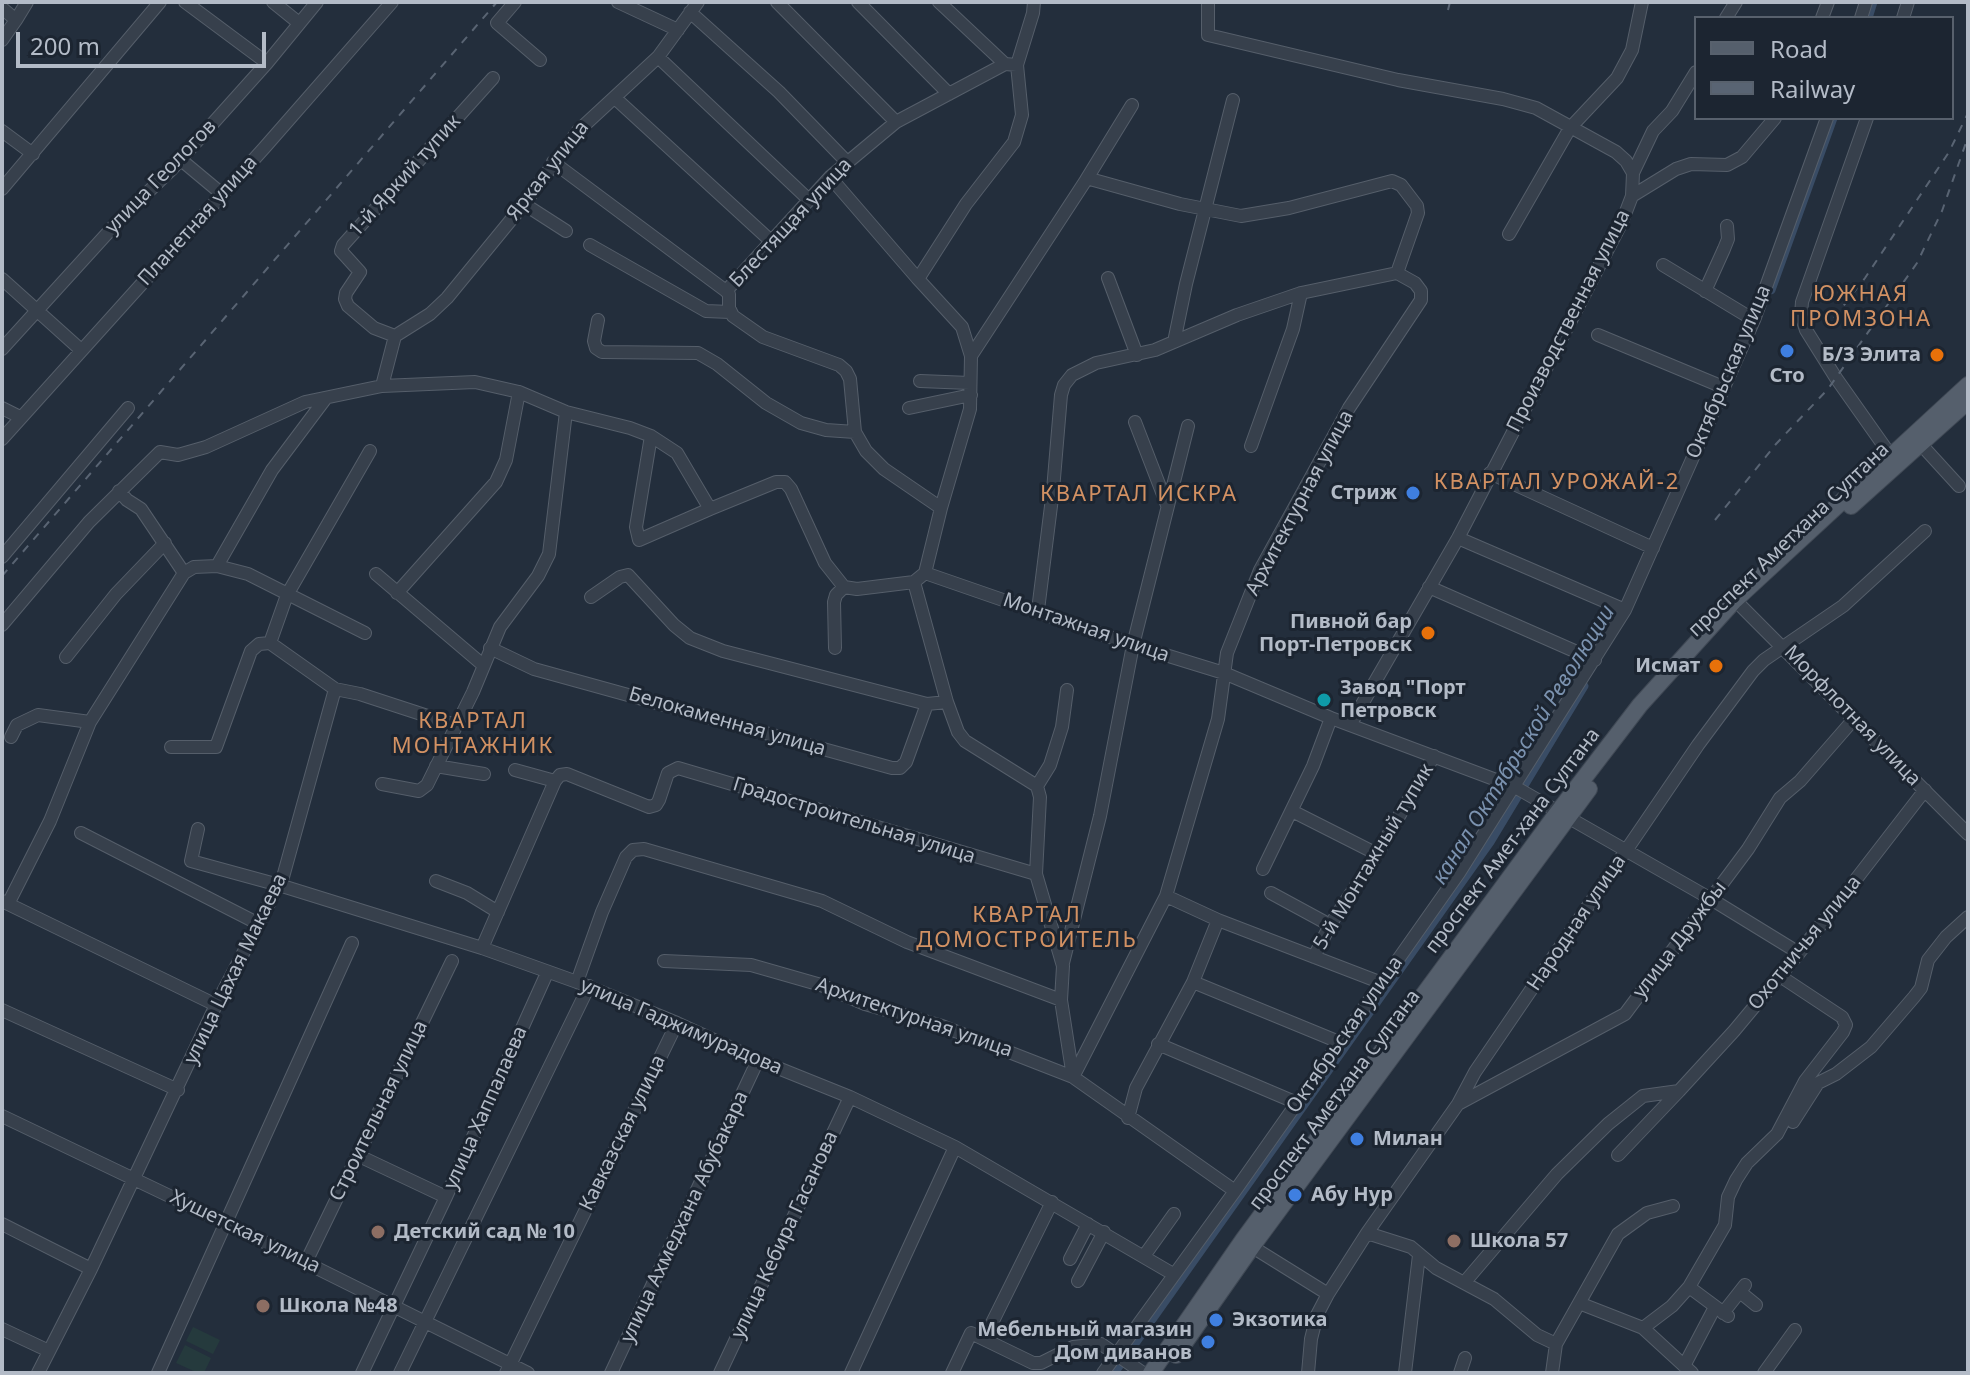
<!DOCTYPE html>
<meta charset="utf-8">
<style>
body{margin:0}
#map{position:relative;width:1970px;height:1375px;overflow:hidden;background:#232e3c;font-family:"Noto Sans",sans-serif}
canvas{display:block}
.frame{position:absolute;inset:0;border:4px solid #b3bbc7;pointer-events:none}
.legend{position:absolute;left:1694px;top:16px;width:260px;height:104px;box-sizing:border-box;background:#1c2531;border:2px solid #58616d;margin:0;padding:10px 14px;list-style:none;font-size:24px;color:#b3bbc7}
.legend li{display:flex;align-items:center;gap:16px;height:40px}
.legend b{width:40px;border:2px solid #58616d}
.scale{position:absolute;left:16px;top:32px;width:250px;height:36px;box-sizing:border-box;border:4px solid #b3bbc7;border-top:0;padding-left:10px;font-size:24px;line-height:28px;white-space:nowrap;color:#b3bbc7;-webkit-text-stroke:6px #1c2531;paint-order:stroke}
</style>
<div id="map">
<canvas width="1970" height="1375"></canvas>
<div class="frame"></div>
<ul class="legend">
<li><b style="height:10px;background:#555f6c"></b>Road</li>
<li><b style="height:10px;background:#596473"></b>Railway</li>
</ul>
<div class="scale">200 m</div>
</div>
<script>
const g = document.querySelector('canvas').getContext('2d');
g.lineJoin = 'round';
function paint(path, color) { g.fillStyle = color; g.fill(path, 'evenodd'); }
const poly = rows => new Path2D(rows.map(r => 'M' + r).join(''));
function trace(path, color, width, dash) { g.strokeStyle = color; g.lineWidth = width; g.lineCap = dash ? 'butt' : 'round'; g.setLineDash(dash || []); g.stroke(path); }
function label(font, color, halo, rows, align = 'center') {
  g.font = font + ' "Noto Sans",sans-serif'; g.lineWidth = 6; g.setLineDash([]); g.textBaseline = 'middle'; g.strokeStyle = halo; g.fillStyle = color; for (const [text, x, y, turn = 0] of rows) {
    g.save(); g.translate(x, y); g.rotate((+turn || 0) * Math.PI / 180); g.textAlign = isNaN(turn) ? turn : align; if (halo) g.strokeText(text, 0, 0); g.fillText(text, 0, 0); g.restore();
  }
}
paint(poly([
 [193,1327,220,1340,213,1354,186,1341],
 [185,1345,211,1358,204,1373,198,1373,176,1363]
]), '#253a3d');
trace(poly([
 [1868,18,1873,2],
 [1771,290,1833,118],
 [1114,1373,1490,842,1584,686]
]), '#394c65', 9);
const minor = poly([
 [185,2,267,63],
 [273,2,299,23],
 [515,2,497,23,540,60],
 [618,2,678,30],
 [777,2,896,122],
 [858,2,949,94],
 [939,2,1005,64],
 [1208,2,1208,35,1398,80,1503,99,1536,108,1616,152,1626,161,1633,173,1632,196,1622,222,1458,538,1350,725],
 [2,8,16,20,27,2],
 [690,12,779,92,847,162],
 [1726,18,1736,2],
 [1822,18,1828,2],
 [1861,18,1866,2],
 [1903,18,1908,2],
 [2,40,16,20],
 [658,57,808,199],
 [615,98,772,242],
 [1867,118,1802,302,1801,315,1806,330,1836,378,1896,463],
 [2,131,33,154],
 [180,159,222,194],
 [553,162,726,291],
 [1633,173,1653,131,1672,111,1696,72],
 [830,177,918,279],
 [1086,180,1132,105],
 [2,189,160,2],
 [1632,196,1676,169,1691,164,1727,165,1742,157,1775,118],
 [524,204,566,231],
 [1509,234,1570,128,1617,78,1632,50,1642,2],
 [590,245,706,311,730,312],
 [1663,265,1754,320],
 [1108,278,1137,355],
 [2,279,81,350],
 [1705,291,1724,249,1728,239,1727,226],
 [598,320,594,341,596,348,602,352,698,353,717,364,766,403,801,423,826,430,855,432],
 [1598,335,1723,387],
 [395,336,430,314,447,298,524,204,578,131,658,57,698,2],
 [395,336,374,328,348,306,345,299,346,293,360,272,341,251,343,245,493,78],
 [1174,342,1186,284,1233,100],
 [2,349,123,216,171,170,267,63,317,2],
 [971,356,1086,180,1090,179,1180,204,1241,216,1289,208,1392,181,1401,185,1417,206,1418,213,1397,273],
 [920,381,970,383],
 [382,386,395,336],
 [2,408,20,417],
 [909,408,971,395],
 [1135,422,1167,505],
 [651,436,636,527,639,540,710,509],
 [2,439,265,147,392,2],
 [1917,440,1959,486],
 [1251,446,1293,329,1301,293],
 [1490,473,1653,548],
 [119,491,127,500,141,509,184,573],
 [941,508,884,469,866,451,855,432,850,379,846,371,839,365,763,337,733,316,729,308,729,294,726,291,830,177,896,122,1005,64,1017,65],
 [1458,538,1625,610],
 [2,557,128,408],
 [217,566,248,574,365,633],
 [925,573,941,508,970,409,971,356,962,327,918,279,966,204,1014,142,1022,115,1017,65,1033,13,1034,2],
 [376,574,483,665],
 [914,582,947,702,958,732,965,741,1037,786,1040,797,1036,874,1063,966,1061,1000,1073,1077,1235,1191],
 [1429,587,1595,660],
 [397,593,496,482,506,460,519,392],
 [591,597,620,577,628,575,674,625,690,638,723,651,927,704,947,702],
 [1735,600,1968,834],
 [2,625,89,522,160,452,178,455,206,447,305,402,382,386,475,382,519,392,566,412,630,428,651,436,677,453,710,509,776,482,785,482,791,489,825,563,844,587,857,589,914,582,925,573,1133,645,1224,673,1331,718,1515,787,1711,899,1799,953],
 [490,648,534,669,892,768,900,768,906,762,927,704],
 [835,648,834,602,836,595,844,587],
 [66,657,116,594,165,543],
 [335,689,360,694,455,725],
 [11,737,17,725,38,715,90,722],
 [171,747,216,747,251,651,259,644,270,643],
 [436,766,484,774],
 [515,770,555,781],
 [382,784,419,791,427,785,473,692,500,627,538,576,549,554,566,412],
 [1037,786,1050,765,1062,727,1067,690],
 [1292,811,1377,854],
 [198,829,191,861,279,885,482,948,577,982,677,1023,758,1060,850,1097,955,1147,1173,1274],
 [81,833,257,923],
 [1263,869,1313,766,1331,718],
 [436,881,467,893,498,912],
 [1271,893,1330,925],
 [1166,896,1218,920,1382,983],
 [2,901,216,1005],
 [8,904,50,821,90,722,184,573,194,567,217,566,272,470,326,398],
 [482,948,555,781,560,775,567,774,649,807,656,805,659,800,668,773,678,768,1036,874],
 [1314,957,1330,925,1377,854,1434,756],
 [664,961,751,965,821,985,865,1004,942,1026,1073,1077,1166,896,1218,719,1227,653,1260,570,1349,408,1421,300,1421,291,1415,283,1397,273,1301,293,1237,315,1155,350,1096,363,1072,375,1064,385,1061,395,1053,490,1038,610],
 [1063,963,1100,816,1133,645,1188,426],
 [577,982,602,912,626,857,633,850,644,849,822,901,907,942,1061,1000],
 [1193,982,1339,1042],
 [2,1010,178,1090],
 [1158,1044,1297,1103],
 [1458,1104,1625,1014,1748,849,1780,798,1800,781,1854,719],
 [2,1116,226,1223,528,1373],
 [1128,1118,1136,1088,1193,982,1218,920],
 [1793,1122,1818,1083,1836,1074,1871,1047,1914,997,1921,988,1928,960,1946,937,1968,917],
 [357,1155,446,1197],
 [1618,1155,1679,1091],
 [2,1224,91,1269],
 [1367,1233,1411,1247,1436,1268,1494,1299,1537,1335,1556,1344],
 [1246,1243,1328,1294],
 [1144,1256,1174,1214],
 [1070,1259,1088,1224],
 [306,1262,452,961],
 [1078,1281,1104,1232],
 [1464,1283,1557,1174,1608,1124,1643,1096,1679,1091,1734,1031,1799,953,1925,790],
 [1689,1287,1728,1316],
 [1740,1292,1756,1305],
 [1579,1303,1643,1328,1672,1306,1689,1287,1725,1225,1728,1197,1736,1180,1747,1163,1777,1134,1805,1081,1843,1032,1846,1025,1842,1017,1780,976],
 [1723,1313,1745,1285],
 [1643,1328,1692,1373],
 [2,1329,49,1351],
 [984,1339,1052,1202],
 [1684,1366,1715,1307],
 [38,1373,91,1269,216,1005,283,877,335,689,270,643,287,595,370,451],
 [158,1373,352,943],
 [362,1373,446,1197,547,973],
 [400,1373,589,986],
 [506,1373,677,1023],
 [611,1373,758,1060],
 [720,1373,850,1097],
 [851,1373,955,1147],
 [952,1373,971,1333,1033,1363,1041,1363,1073,1347,1101,1344,1143,1373],
 [1103,1373,1235,1191,1459,873,1625,610,1754,320,1827,118],
 [1308,1373,1311,1339,1317,1315,1328,1294,1367,1233,1458,1104,1475,1072,1698,745,1753,671,1764,660,1843,606,1925,531],
 [1405,1373,1419,1255],
 [1460,1373,1465,1358],
 [1552,1373,1556,1344,1618,1234,1647,1213,1673,1206],
 [1764,1373,1795,1330]
]);
const major = poly([
 [1851,506,1968,401],
 [1176,1355,1256,1241,1589,789],
 [1151,1373,1243,1240,1558,812,1640,705,1735,600,1968,385]
]);
trace(minor, '#555e6a', 14);
trace(major, '#404955', 18);
trace(minor, '#37404c', 12);
trace(major, '#555f6c', 16);
trace(poly([
 [1448,10,1450,2],
 [1834,318,1865,278,1949,152,1968,113],
 [1715,520,1776,444,1828,389,1917,263,1942,211,1968,137],
 [2,576,497,2]
]), '#596473', 2, [8, 8]);
for (const [x, y, r, color] of [
 [1787,351,8,"#3f7fe0"],
 [1937,355,8,"#e8710a"],
 [1413,493,8,"#3f7fe0"],
 [1428,633,8,"#e8710a"],
 [1716,666,8,"#e8710a"],
 [1324,700,8,"#0f9aa8"],
 [1357,1139,8,"#3f7fe0"],
 [1295,1195,8,"#3f7fe0"],
 [378,1232,8,"#8d6e63"],
 [1454,1241,8,"#8d6e63"],
 [263,1306,8,"#8d6e63"],
 [1216,1320,8,"#3f7fe0"],
 [1208,1342,8,"#3f7fe0"]
]) { const dot = new Path2D(); dot.arc(x, y, r, 0, 2 * Math.PI); g.fillStyle = color; g.fill(dot); trace(dot, '#1c2531', 3); }
label('20px', '#b3bbc7', '#1c2531', [
 ["Яркая улица",548,171,-52],
 ["1-й Яркий тупик",405,176,-48],
 ["улица Геологов",161,177,-46],
 ["Планетная улица",198,221,-48],
 ["Блестящая улица",791,223,-47],
 ["Производственная улица",1569,321,-63],
 ["Октябрьская улица",1729,372,-67],
 ["Архитектурная улица",1300,503,-62],
 ["проспект Аметхана Султана",1789,540,-44],
 ["Монтажная улица",1086,628,19],
 ["Морфлотная улица",1852,716,46],
 ["Белокаменная улица",727,722,16],
 ["Градостроительная улица",854,821,17],
 ["проспект Амет-хана Султана",1513,841,-53],
 ["5-й Монтажный тупик",1374,857,-59],
 ["Народная улица",1577,923,-56],
 ["улица Дружбы",1680,940,-53],
 ["Охотничья улица",1805,943,-51],
 ["улица Цахая Макаева",236,969,-64],
 ["Архитектурная улица",914,1018,19],
 ["улица Гаджимурадова",681,1027,23],
 ["Октябрьская улица",1345,1035,-55],
 ["проспект Аметхана Султана",1335,1100,-53],
 ["улица Хаппалаева",486,1108,-66],
 ["Строительная улица",379,1111,-64],
 ["Кавказская улица",623,1133,-64],
 ["улица Ахмедхана Абубакара",685,1217,-65],
 ["Хушетская улица",245,1232,26],
 ["улица Кебира Гасанова",785,1235,-65]
]);
label('bold 20px', '#b3bbc7', '#1c2531', [
 ["Б/З Элита",1921,355,"right"],
 ["Сто",1787,376,"center"],
 ["Стриж",1397,493,"right"],
 ["Пивной бар",1412,622,"right"],
 ["Порт-Петровск",1412,645,"right"],
 ["Исмат",1700,666,"right"],
 ["Завод \"Порт",1340,688],
 ["Петровск",1340,711],
 ["Милан",1373,1139],
 ["Абу Нур",1311,1195],
 ["Детский сад № 10",394,1232],
 ["Школа 57",1470,1241],
 ["Школа №48",279,1306],
 ["Экзотика",1232,1320],
 ["Мебельный магазин",1192,1330,"right"],
 ["Дом диванов",1192,1353,"right"]
], 'left');
g.letterSpacing = '2px';
label('22px', '#d29163', '#1c2531', [
 ["ЮЖНАЯ",1861,295],
 ["ПРОМЗОНА",1861,320],
 ["КВАРТАЛ УРОЖАЙ-2",1557,483],
 ["КВАРТАЛ ИСКРА",1139,495],
 ["КВАРТАЛ",473,722],
 ["МОНТАЖНИК",473,747],
 ["КВАРТАЛ",1027,916],
 ["ДОМОСТРОИТЕЛЬ",1027,941]
]);
g.letterSpacing = '0px';
label('italic 22px', '#7b92af', '#1c2531', [
 ["канал Октябрьской Революции",1524,745,-58]
]);
</script>
